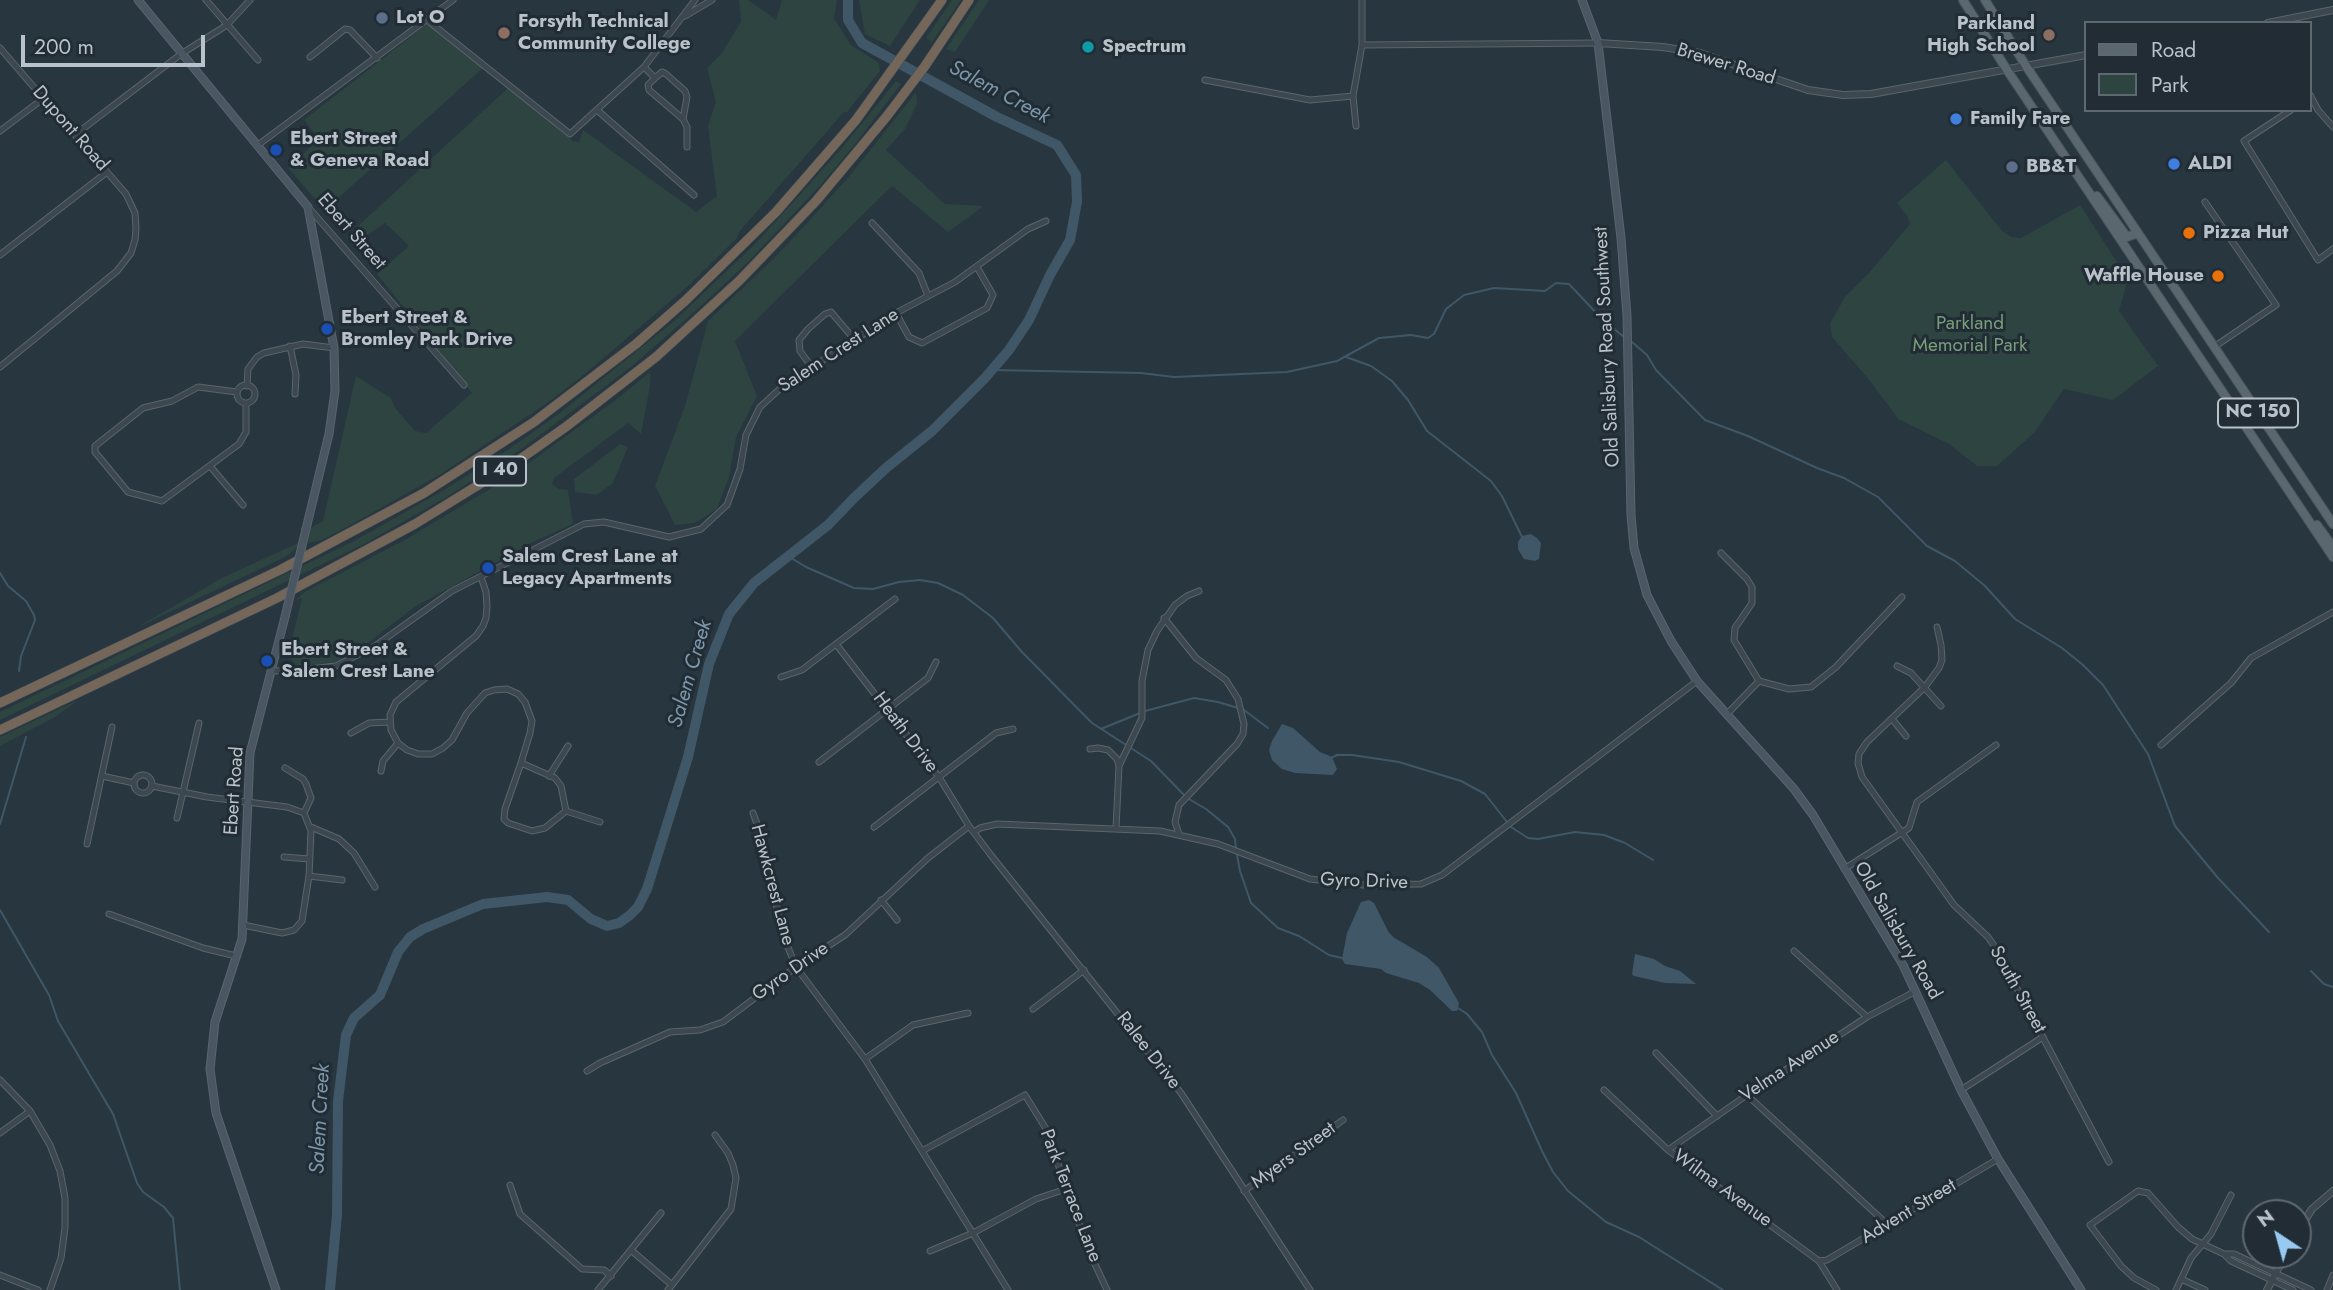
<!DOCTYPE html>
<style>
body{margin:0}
#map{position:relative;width:2333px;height:1290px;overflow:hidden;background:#28363f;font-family:Jost,sans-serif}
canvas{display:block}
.legend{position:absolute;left:2084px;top:21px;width:228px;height:91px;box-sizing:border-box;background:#212c35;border:2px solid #5e6871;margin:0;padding:9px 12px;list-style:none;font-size:21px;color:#b9c2ca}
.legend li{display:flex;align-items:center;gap:14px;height:35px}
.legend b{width:35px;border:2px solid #5e6871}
.north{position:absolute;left:2242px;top:1199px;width:70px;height:70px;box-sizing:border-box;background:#212c35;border:2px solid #5e6871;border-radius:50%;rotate:324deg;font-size:19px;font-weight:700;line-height:28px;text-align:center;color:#b9c2ca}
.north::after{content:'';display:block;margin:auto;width:24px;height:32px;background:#97c9f1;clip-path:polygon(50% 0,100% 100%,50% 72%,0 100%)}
.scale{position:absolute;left:21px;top:35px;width:184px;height:32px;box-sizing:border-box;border:4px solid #b9c2ca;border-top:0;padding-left:9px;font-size:21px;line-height:24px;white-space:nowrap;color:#b9c2ca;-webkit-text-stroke:5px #212c35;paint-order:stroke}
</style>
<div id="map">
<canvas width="2333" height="1290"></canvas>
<ul class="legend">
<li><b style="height:9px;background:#5a676f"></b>Road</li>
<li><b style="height:19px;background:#2d4441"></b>Park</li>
</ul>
<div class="north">N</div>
<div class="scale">200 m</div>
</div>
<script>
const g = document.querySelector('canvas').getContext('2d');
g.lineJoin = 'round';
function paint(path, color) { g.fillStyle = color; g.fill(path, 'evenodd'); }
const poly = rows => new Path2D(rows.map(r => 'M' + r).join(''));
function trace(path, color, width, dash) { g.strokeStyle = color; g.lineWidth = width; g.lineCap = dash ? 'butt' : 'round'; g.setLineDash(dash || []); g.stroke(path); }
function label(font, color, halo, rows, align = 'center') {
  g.font = font + ' Jost,sans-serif'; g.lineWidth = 6; g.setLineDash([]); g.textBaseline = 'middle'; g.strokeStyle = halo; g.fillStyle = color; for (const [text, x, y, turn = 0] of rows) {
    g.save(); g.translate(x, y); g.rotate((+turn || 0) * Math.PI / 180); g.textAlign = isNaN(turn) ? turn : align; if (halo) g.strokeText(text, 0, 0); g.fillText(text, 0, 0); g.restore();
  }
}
paint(poly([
 [739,0,748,0,776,20,782,0,837,0,834,18,851,45,879,63,880,71,847,112,844,112,739,232,737,238,687,287,586,373,550,401,441,474,356,522,322,540,308,543,311,528,323,521,356,376,391,398,395,408,415,431,426,433,472,393,377,274,409,246,385,223,353,245,346,237,508,88,573,141,579,142,583,130,696,212,717,196,708,126,716,102,707,68,721,54,741,22],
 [859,0,920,0,890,46,865,34],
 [952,0,961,0,932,42,926,38],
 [979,0,989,0,955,52,946,49],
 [427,24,483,68,325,210,288,168,319,139,304,120],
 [896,81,901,84,855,144,819,187,749,261,701,306,631,367,520,450,445,498,362,545,0,720,0,712,354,541,444,490,509,449,561,412,673,322,756,243,842,148],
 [916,92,917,104,905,129,886,150,945,204,984,206,948,232,892,186,735,341,757,396,736,437,729,477,717,509,695,523,675,525,655,486,685,406,708,321,773,259,809,221,852,173],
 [1946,160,2002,231,2011,237,2021,238,2080,205,2128,279,2119,311,2158,366,2113,400,2064,389,2035,432,1997,466,1977,466,1949,444,1898,419,1871,382,1832,337,1830,323,1845,297,1869,273,1910,224,1907,216,1897,203],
 [650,372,650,386,641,434,628,423,554,478,552,484,559,489,568,490,573,524,535,541,416,606,352,655,323,670,304,673,296,666,288,655,302,598,295,600,306,591,401,542,508,478,613,402],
 [620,444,628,447,613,483,597,495,575,492,574,479],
 [298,543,296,549,285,557,136,628,222,578],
 [80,699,55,717,0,746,0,737]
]), '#2d4441');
paint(poly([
 [1531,534,1537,538,1541,543,1539,559,1535,561,1524,559,1518,549,1518,542,1522,536],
 [1282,724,1293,728,1320,752,1332,757,1337,769,1333,775,1295,773,1282,769,1272,760,1269,750,1272,741],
 [1369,900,1374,903,1388,931,1393,937,1427,957,1439,968,1459,1003,1457,1011,1452,1011,1430,990,1419,983,1386,973,1381,969,1345,964,1342,959,1347,933,1361,902],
 [1635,954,1654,959,1665,966,1680,971,1696,984,1665,983,1634,976,1632,974]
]), '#3f5767');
trace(poly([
 [1632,342,1647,355,1656,370,1705,420,1748,436,1817,468,1844,478,1878,497,1927,546,1955,561,1985,586,2015,619,2062,648,2083,665,2103,685,2148,754,2175,826,2218,878,2269,932],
 [1346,357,1371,366,1392,381,1408,400,1427,431,1491,481,1502,496,1522,537],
 [991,370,1141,373,1174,377,1287,372,1337,361,1379,338,1411,335,1428,338,1434,334,1446,309,1464,295,1494,288,1545,291,1556,283,1569,284,1601,318,1624,337],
 [788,556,806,567,854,588,873,589,899,582,920,580,938,583,963,595,993,618,1022,652,1092,723,1151,761,1185,796],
 [0,573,8,586,26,601,34,615,35,620,21,656,19,671],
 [1244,710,1268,728],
 [1145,711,1194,698,1218,702,1238,708],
 [1101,729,1140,713],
 [1331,758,1337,755,1352,755,1399,762,1461,781,1485,794,1507,822],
 [1189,799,1206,809,1228,827,1235,839,1236,849],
 [0,824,26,737],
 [1511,827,1528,838,1538,839,1575,832,1604,835,1625,843,1653,860],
 [1237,855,1240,871,1251,903,1278,928,1299,936,1329,955,1342,958],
 [0,910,49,995,58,1021,113,1114,137,1183,143,1192,164,1207,173,1218,180,1290],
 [2311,971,2324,984,2333,987],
 [1458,1008,1467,1014,1482,1032,1492,1055,1516,1093,1542,1151,1553,1172,1568,1191,1606,1222,1639,1237,1723,1290]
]), '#3f5767', 2);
trace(poly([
 [330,1290,337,1215,338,1101,346,1035,354,1018,380,995,398,952,410,937,423,929,483,904,547,897,568,900,591,919,607,926,619,923,630,915,638,907,647,889,688,757,709,664,729,614,754,583,828,525,854,498,886,468,932,431,985,378,1009,350,1029,320,1050,275,1070,240,1077,202,1076,175,1057,145,997,117,862,43,848,20,848,0]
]), '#3f5767', 10);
const minor = poly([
 [206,0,258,60],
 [685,16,712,0],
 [427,20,570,134,644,67,695,0],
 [1362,45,1598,43],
 [0,48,126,194,135,213,136,229,135,240,131,253,117,271,0,367],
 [310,57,345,29,350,30,377,58],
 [644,67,655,78,648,85,649,90,683,119,687,127,687,147],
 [655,78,662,72,666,74,685,91,687,97,683,119],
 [1205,80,1310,100,1353,96],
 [2310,95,2318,110,2333,127],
 [597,110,694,195],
 [2291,110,2244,141,2318,260,2333,249],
 [1356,126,1353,96,1362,45,1362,0],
 [0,131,44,98],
 [76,134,181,54,227,25,250,0],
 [258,145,453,0],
 [2205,202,2276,305,2214,347],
 [308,207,464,385],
 [872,223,919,273,928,296],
 [0,255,107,172],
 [896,313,909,337,922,343,987,308,993,295,977,267],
 [290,346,296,375,295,394],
 [811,366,800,351,799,340,808,329,825,314,831,312,854,339],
 '237 394a9 9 0 1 1 18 0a9 9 0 1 1-18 0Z',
 [247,386,248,369,257,357,264,353,303,344,334,348],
 [237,392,198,387,172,401,143,408,95,446,95,452,128,492,162,501,239,444,246,432,246,403],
 [210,466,243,505],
 [1721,553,1747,579,1752,587,1752,603,1735,628,1734,640,1759,681],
 [481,577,486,592,487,606,486,618,483,626,476,636,396,702,390,715,391,730,398,743,407,750,418,754,432,754,443,748,452,740,467,713,485,693,494,690,507,689,518,694,525,702,532,721,530,733,521,763,505,809,504,819,508,823,532,831,545,828,566,811,561,786,555,778,521,763],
 [1164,618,1196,658,1226,680,1238,699,1244,724,1243,734,1237,744,1179,805,1175,822,1179,834],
 [1937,627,1941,645,1942,660,1939,668,1925,687,1867,742,1859,754,1858,763,1862,777,1954,905,1988,937,1995,947,2109,1162],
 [836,644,939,777,969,826,990,854,1181,1093,1310,1290],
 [1897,666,1911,673,1941,706],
 [273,671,302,670,336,666,375,646,452,591,584,524,604,522,669,537,701,529,727,505,740,469,746,435,760,407,783,386,896,313,955,282,1028,229,1046,221],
 [781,677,802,670,895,599],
 [1727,714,1759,681,1789,689,1811,687,1836,667,1902,597],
 [1892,719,1906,736],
 [351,733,369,723,390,722],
 [2161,745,2231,683,2251,658,2333,612],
 [1090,749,1098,748,1108,750,1117,759,1119,766],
 [819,762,928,678,936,662],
 [285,768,303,779,306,784,311,798,304,813],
 [381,771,383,761,398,743],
 '134 784a9 9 0 1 1 18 0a9 9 0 1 1-18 0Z',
 [102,776,134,783],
 [549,776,568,746],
 [152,786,207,797,287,807,304,813,311,831,309,876,302,921,294,930,282,933,243,925],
 [566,811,600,822],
 [753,813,760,832,783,935,796,967,865,1059,1008,1290],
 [177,818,199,723],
 [311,827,339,839,354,853,375,887],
 [874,827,996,733,1013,729],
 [1116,828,1119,766,1142,718,1142,681,1148,650,1157,631,1175,605,1187,596,1199,591],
 [974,832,980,828,997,824,1160,831,1218,844,1310,879,1363,885,1421,884,1442,875,1697,681],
 [87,844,112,727],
 [284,857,309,859],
 [1844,869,1909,828,1917,802,1996,745],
 [309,876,342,880],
 [881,900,897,920],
 [109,914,203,948,236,956],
 [1794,951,1867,1017],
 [1033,1009,1084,970],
 [1656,1053,1717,1116],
 [865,1059,913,1025,968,1013],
 [587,1071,600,1063,670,1032,700,1030,723,1022,796,967,845,935,928,858,969,826],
 [0,1080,30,1111,50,1145,60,1171,65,1198,65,1228,61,1258,50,1290],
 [1604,1090,1668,1150,1819,1261,1837,1290],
 [1961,1090,2043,1037],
 [1747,1095,1888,1225],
 [0,1133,30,1111],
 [1668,1150,1747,1095,1867,1017,1916,991],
 [922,1151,1025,1095,1048,1132,1066,1189,1093,1260,1107,1290],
 [510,1185,520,1214,582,1269,604,1270,611,1276],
 [1244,1191,1343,1120],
 [632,1251,672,1285],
 [930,1251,973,1233,1036,1199,1066,1189],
 [2224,1254,2234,1254,2311,1290],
 [1819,1261,1827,1260,1998,1159],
 [0,1275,38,1290],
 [2181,1279,2205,1290],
 [598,1290,661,1213],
 [668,1290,731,1209,736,1178,733,1165,728,1153,715,1135],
 [2156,1290,2134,1278,2121,1266,2090,1225,2138,1191,2148,1193,2178,1227,2192,1239,2224,1254,2231,1261,2293,1290],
 [2176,1290,2191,1258,2211,1234,2231,1195],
 [2327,1290,2333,1275]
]);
const tertiary = poly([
 [2268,23,2333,10],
 [1598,43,1663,47,1700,53,1808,90,1843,95,1871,94,2086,55],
 [2298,1231,2312,1209,2333,1191],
 [2267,1290,2285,1255]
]);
const secondary = poly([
 [138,0,308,207,334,348,335,391,329,434,306,529],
 [1582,0,1598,43,1621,238,1627,316,1631,515,1634,548,1647,595,1671,641,1697,681,1794,789,1813,815,1903,965,1961,1090,1998,1159,2081,1290],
 [276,1290,216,1113,210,1069,215,1022,242,939,250,753,285,617]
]);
const primary = poly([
 [1963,0,2007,70,2333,557],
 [1985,0,2026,66,2333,524],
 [2097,196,2127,237,2138,233],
 [2317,525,2333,547]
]);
const motorway = poly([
 [0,703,280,570,424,493,534,422,636,344,685,301,776,212,856,120,942,0],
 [0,730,277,598,415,524,519,460,567,426,656,357,739,281,816,201,887,116,925,66,969,0]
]);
trace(minor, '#5a656d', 7);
trace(tertiary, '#5a656d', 8);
trace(secondary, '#5a656d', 9);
trace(primary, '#49535c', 10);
trace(motorway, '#47525a', 10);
trace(minor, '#3c474f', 5);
trace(tertiary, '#3c474f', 6);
trace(secondary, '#4a5762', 7);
trace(primary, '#5a676f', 8);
trace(motorway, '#75665a', 9);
const secondaryBridge = poly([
 [285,617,306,529]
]);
trace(secondaryBridge, '#5a656d', 9, []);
trace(secondaryBridge, '#4a5762', 7);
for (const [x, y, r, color] of [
 [382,18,7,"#5c6f8a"],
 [504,33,7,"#8d6e63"],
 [2049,35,7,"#8d6e63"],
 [1088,47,7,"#0f9aa8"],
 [1956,119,7,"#3f7fe0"],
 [276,150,7,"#1a4fb4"],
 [2174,164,7,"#3f7fe0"],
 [2012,167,7,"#5c6f8a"],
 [2189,233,7,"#e8710a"],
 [2218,276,7,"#e8710a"],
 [327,329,7,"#1a4fb4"],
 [488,568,7,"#1a4fb4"],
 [267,661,7,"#1a4fb4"]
]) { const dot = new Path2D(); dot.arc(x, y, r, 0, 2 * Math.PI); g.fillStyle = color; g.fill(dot); trace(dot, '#212c35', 2.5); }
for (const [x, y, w] of [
 [2258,413,80],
 [500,471,52]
]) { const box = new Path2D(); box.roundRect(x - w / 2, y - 14.5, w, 29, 5); g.fillStyle = '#212c35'; g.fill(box); trace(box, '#b9c2ca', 2); }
label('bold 18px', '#b9c2ca', null, [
 ["NC 150",2258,413],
 ["I 40",500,471]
]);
label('bold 19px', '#b9c2ca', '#212c35', [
 ["Lot O",396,18],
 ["Forsyth Technical",518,22],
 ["Community College",518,44],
 ["Parkland",2035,24,"right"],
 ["High School",2035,46,"right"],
 ["Spectrum",1102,47],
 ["Family Fare",1970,119],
 ["Ebert Street",290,139],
 ["& Geneva Road",290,161],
 ["ALDI",2188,164],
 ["BB&T",2026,167],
 ["Pizza Hut",2203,233],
 ["Waffle House",2204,276,"right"],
 ["Ebert Street &",341,318],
 ["Bromley Park Drive",341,340],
 ["Salem Crest Lane at",502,557],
 ["Legacy Apartments",502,579],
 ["Ebert Street &",281,650],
 ["Salem Crest Lane",281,672]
], 'left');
label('19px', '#b9c2ca', '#212c35', [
 ["Brewer Road",1726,65,17],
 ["Dupont Road",70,129,49],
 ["Ebert Street",351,232,49],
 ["Old Salisbury Road Southwest",1608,347,-93],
 ["Salem Crest Lane",839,351,-33],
 ["Heath Drive",905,733,53],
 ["Ebert Road",235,791,-86],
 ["Gyro Drive",1364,882,2],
 ["Hawkcrest Lane",772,885,75],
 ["Old Salisbury Road",1897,931,60],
 ["Gyro Drive",791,972,-35],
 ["South Street",2017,990,61],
 ["Ralee Drive",1148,1051,52],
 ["Velma Avenue",1790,1067,-33],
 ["Myers Street",1294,1156,-36],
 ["Wilma Avenue",1722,1189,36],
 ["Park Terrace Lane",1070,1196,69],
 ["Advent Street",1909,1212,-31]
]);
label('19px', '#799e7b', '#212c35', [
 ["Parkland",1970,324],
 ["Memorial Park",1970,346]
]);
label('italic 21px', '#7c97aa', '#212c35', [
 ["Salem Creek",999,93,28],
 ["Salem Creek",691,674,-74],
 ["Salem Creek",321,1119,-87]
]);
</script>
